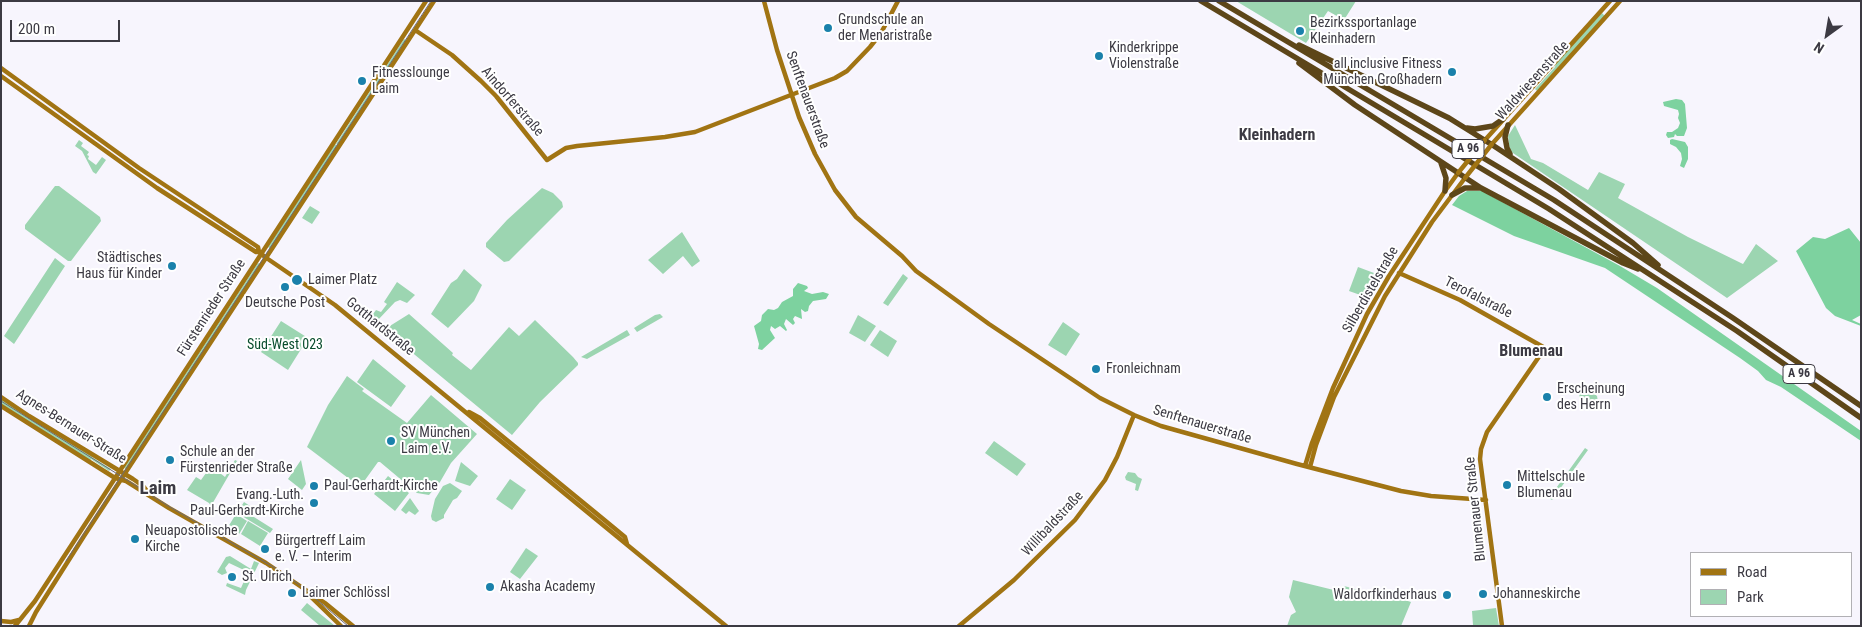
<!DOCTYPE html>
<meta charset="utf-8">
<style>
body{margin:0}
#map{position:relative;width:1862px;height:627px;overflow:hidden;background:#f7f5fd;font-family:"Roboto Condensed",sans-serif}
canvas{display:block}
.frame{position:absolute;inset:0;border:2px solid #3c3a43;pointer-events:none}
.legend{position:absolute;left:1690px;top:552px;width:162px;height:65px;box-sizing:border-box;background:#fff;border:1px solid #b1b0b4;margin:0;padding:6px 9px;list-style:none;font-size:15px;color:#3c3a43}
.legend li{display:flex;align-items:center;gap:10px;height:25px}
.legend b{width:25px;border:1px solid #b1b0b4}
.north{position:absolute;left:1802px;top:10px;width:50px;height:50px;-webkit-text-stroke:4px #fff;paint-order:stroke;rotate:212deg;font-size:14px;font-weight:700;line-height:20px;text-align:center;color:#3c3a43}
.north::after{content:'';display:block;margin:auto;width:18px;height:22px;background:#3c3a43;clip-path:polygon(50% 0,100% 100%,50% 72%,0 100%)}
.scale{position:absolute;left:10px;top:20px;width:110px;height:22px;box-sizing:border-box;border:2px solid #3c3a43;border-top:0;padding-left:6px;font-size:15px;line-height:18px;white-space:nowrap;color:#3c3a43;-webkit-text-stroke:4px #fff;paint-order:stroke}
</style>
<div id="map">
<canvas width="1862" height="627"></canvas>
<div class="frame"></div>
<ul class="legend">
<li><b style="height:6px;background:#a17413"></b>Road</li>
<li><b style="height:14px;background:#9cd5b1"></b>Park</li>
</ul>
<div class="north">N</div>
<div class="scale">200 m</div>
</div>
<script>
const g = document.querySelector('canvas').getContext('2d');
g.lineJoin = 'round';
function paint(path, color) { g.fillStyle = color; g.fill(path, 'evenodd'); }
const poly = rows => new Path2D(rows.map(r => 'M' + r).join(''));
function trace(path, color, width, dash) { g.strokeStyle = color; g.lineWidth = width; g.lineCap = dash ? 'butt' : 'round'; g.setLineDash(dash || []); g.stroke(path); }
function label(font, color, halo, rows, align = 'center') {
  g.font = font + ' "Roboto Condensed",sans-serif'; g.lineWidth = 4; g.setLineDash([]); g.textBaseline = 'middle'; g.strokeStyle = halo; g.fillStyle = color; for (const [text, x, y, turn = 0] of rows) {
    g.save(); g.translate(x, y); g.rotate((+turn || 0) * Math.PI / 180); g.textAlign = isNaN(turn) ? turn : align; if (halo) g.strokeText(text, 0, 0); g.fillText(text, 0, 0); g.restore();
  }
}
paint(poly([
 [1236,1,1356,1,1344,20,1328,11,1306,43],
 [1602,13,1605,16,1537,91,1535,89,1555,67,1556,63],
 [404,39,407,41,339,146,336,144],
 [1515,125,1531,159,1543,163,1588,190,1599,172,1625,184,1618,198,1688,237,1743,264,1756,244,1778,261,1727,298,1510,151,1508,136],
 [79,140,83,143,81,146,89,152,87,155,89,156,88,159,96,165,102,157,106,160,96,174,93,172,82,151,75,146],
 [335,144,338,147,272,250,268,247],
 [55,186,59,186,100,217,101,221,71,261,68,261,25,229,25,225],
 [542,188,553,193,562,202,563,207,509,261,504,262,486,247,486,243,507,220],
 [310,206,320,212,312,224,302,218],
 [682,232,700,261,692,267,683,256,663,274,648,260],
 [55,258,65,266,14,344,4,336],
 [258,263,261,265,126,469,124,468],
 [1358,267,1374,273,1366,297,1349,291],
 [464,269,482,285,474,301,448,328,431,314,451,283,457,279],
 [903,274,908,278,888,306,883,303],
 [397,282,415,295,407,303,400,300,395,302,377,321,371,317,376,310,381,312,387,304,384,302],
 [409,314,453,353,452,355,471,370,509,327,519,336,535,320,573,357,578,363,578,365,540,402,512,435,386,331,385,329],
 [660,314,663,317,637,332,634,328,655,315],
 [858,315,876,326,865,342,849,333],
 [281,321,308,338,288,370,261,352],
 [1063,322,1080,334,1066,356,1048,345],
 [627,330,630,335,587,359,581,357],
 [880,330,897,341,888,357,870,345],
 [373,359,406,386,391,407,357,382],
 [347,376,364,389,362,391,407,423,431,395,477,434,451,463,440,482,429,495,417,493,380,462,378,462,360,487,307,447,328,405],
 [1584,385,1597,396,1598,402,1592,410,1583,403,1580,399,1579,393,1582,387],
 [1,399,56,435,93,456,92,457,111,469,109,471,91,459,90,461,1,404],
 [994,441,1026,464,1017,476,985,453],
 [1585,448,1588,450,1552,500,1549,498],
 [235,460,237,461,211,506,209,503,187,490,196,477,216,489,201,480,211,466,225,477],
 [301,460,306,484,302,490,288,479],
 [461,462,478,476,470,486,455,481],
 [1128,472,1135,473,1138,477,1142,479,1138,491,1135,490,1136,484,1126,480,1125,477],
 [388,476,409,493,395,511,374,494],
 [510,479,526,490,512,510,496,499],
 [450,483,462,491,457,498,453,500,444,515,444,518,436,522,432,520,431,516,435,499,443,486],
 [410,498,419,511,415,515,409,511,406,514,401,510],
 [244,502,250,506,246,512,273,529,270,533,237,513],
 [236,514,247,521,239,534,228,527],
 [248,521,268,533,260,546,241,534],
 [526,548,538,556,520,579,510,572],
 [230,556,251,569,254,561,259,563,246,590,245,595,226,586,227,583,241,588,248,572,229,563,225,568,227,573,222,575,217,572,226,557],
 [1293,580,1342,592,1344,586,1382,596,1392,596,1411,602,1401,626,1287,626,1291,615,1296,612,1289,597],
 [307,603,335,626,320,626,301,610],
 [1496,608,1499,626,1473,625,1472,611]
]), '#9cd5b1');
paint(poly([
 [1676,99,1682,100,1685,104,1687,128,1684,136,1677,136,1675,134,1674,137,1668,138,1666,135,1667,132,1672,132,1678,128,1680,123,1678,118,1679,114,1678,110,1664,106,1663,102],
 [1672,139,1685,142,1688,147,1688,159,1684,168,1680,166,1682,159,1681,153,1676,147,1670,144,1670,140],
 [1467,191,1482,191,1620,266,1657,288,1861,431,1861,441,1781,387,1766,380,1758,371,1740,358,1605,268,1514,236,1452,205,1459,196],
 [1849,228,1861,243,1861,315,1852,320,1861,324,1861,326,1835,316,1826,308,1796,251,1813,237,1825,239],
 [798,283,807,286,808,288,804,291,812,294,823,292,829,294,826,299,813,301,809,306,808,311,805,312,801,309,802,319,795,316,793,319,795,323,793,325,786,319,784,324,787,330,786,331,780,326,775,329,771,326,770,330,775,338,762,350,758,349,759,344,754,326,761,321,762,315,768,309,774,310,778,308,782,302,793,296,793,289]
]), '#7dd29f');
trace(poly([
 [764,1,777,50,799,117,815,154,835,190,856,217,902,256,916,271,989,324,1100,398,1134,415,1161,426,1297,464,1401,491,1431,496,1486,500],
 [415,30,452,55,481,81,496,96,547,160,566,148,577,146,665,137,695,132,835,78,847,71,870,47,881,33,898,1],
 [1,68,139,168,258,247,259,252,265,257,335,305,726,626],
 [1,76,157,188,256,252,259,252],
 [1485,140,1610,1],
 [1492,144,1620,1],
 [1399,273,1460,300,1545,348,1487,432,1481,449,1480,459,1502,626],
 [1,397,29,416,133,479,143,486,150,495],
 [1,406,115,478,126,481,169,508,266,563,325,603,353,626],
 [469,412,480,418,602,518,625,537,627,544],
 [1305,466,1312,443,1333,388,1367,314,1389,276,1445,191,1458,173],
 [1310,467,1316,445,1334,397,1385,296,1432,222,1465,178],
 [308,594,341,626],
 [1,621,11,622,19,620],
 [15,626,35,601,426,1],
 [29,626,36,612,84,536,434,1],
 [959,626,1014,580,1075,520,1105,480,1117,457,1134,415]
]), '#a17413', 4.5);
trace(poly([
 [1201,1,1549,209,1737,331,1861,418],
 [1219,1,1554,200,1733,318,1861,406],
 [1299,45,1449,118,1494,146,1559,189,1633,243,1658,265],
 [1299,63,1355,105,1481,188,1623,263,1638,269],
 [1508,125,1505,137,1507,148,1510,154],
 [1467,128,1475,129,1493,126,1503,119],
 [1441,163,1446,178,1445,191],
 [1452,195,1465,188,1480,188]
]), '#5d4619', 5.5);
trace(poly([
 [1,401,170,507,277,569,297,583,348,626],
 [66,561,431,1]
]), '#6d6b74', 1);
trace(poly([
 [1458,173,1485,140],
 [1465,178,1492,144]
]), '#a17413', 4.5);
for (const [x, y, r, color] of [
 [828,28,5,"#1a81ab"],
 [1300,31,5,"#1a81ab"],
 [1099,56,5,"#1a81ab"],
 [1452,72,5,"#1a81ab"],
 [362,81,5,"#1a81ab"],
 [172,266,5,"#1a81ab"],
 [297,280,6,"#1a81ab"],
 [285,287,5,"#1a81ab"],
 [1096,369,5,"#1a81ab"],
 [1547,397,5,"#1a81ab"],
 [391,441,5,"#1a81ab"],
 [170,460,5,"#1a81ab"],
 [1507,485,5,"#1a81ab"],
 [314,486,5,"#1a81ab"],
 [314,503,5,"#1a81ab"],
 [135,539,5,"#1a81ab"],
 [265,549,5,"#1a81ab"],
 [232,577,5,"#1a81ab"],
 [490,587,5,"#1a81ab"],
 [292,593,5,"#1a81ab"],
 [1483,594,5,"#1a81ab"],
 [1447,595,5,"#1a81ab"]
]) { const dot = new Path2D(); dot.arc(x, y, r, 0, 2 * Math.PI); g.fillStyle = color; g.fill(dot); trace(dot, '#fff', 2); }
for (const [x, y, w] of [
 [1468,149,32],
 [1799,374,32]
]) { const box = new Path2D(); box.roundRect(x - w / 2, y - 9.5, w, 19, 4); g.fillStyle = '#fff'; g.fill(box); trace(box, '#3c3a43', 1); }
label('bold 12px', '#3c3a43', null, [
 ["A 96",1468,149],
 ["A 96",1799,374]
]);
label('14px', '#3c3a43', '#fff', [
 ["Grundschule an",838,20],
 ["der Menaristraße",838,36],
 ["Bezirkssportanlage",1310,23],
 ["Kleinhadern",1310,39],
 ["Kinderkrippe",1109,48],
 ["Violenstraße",1109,64],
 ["all inclusive Fitness",1442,64,"right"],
 ["München Großhadern",1442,80,"right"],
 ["Fitnesslounge",372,73],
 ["Laim",372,89],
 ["Städtisches",162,258,"right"],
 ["Haus für Kinder",162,274,"right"],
 ["Laimer Platz",308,280],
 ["Deutsche Post",285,303,"center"],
 ["Fronleichnam",1106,369],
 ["Erscheinung",1557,389],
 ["des Herrn",1557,405],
 ["SV München",401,433],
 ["Laim e.V.",401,449],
 ["Schule an der",180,452],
 ["Fürstenrieder Straße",180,468],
 ["Mittelschule",1517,477],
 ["Blumenau",1517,493],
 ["Paul-Gerhardt-Kirche",324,486],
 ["Evang.-Luth.",304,495,"right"],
 ["Paul-Gerhardt-Kirche",304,511,"right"],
 ["Neuapostolische",145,531],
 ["Kirche",145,547],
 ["Bürgertreff Laim",275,541],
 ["e. V. – Interim",275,557],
 ["St. Ulrich",242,577],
 ["Akasha Academy",500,587],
 ["Laimer Schlössl",302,593],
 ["Johanneskirche",1493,594],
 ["Waldorfkinderhaus",1437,595,"right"]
], 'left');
label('14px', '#3c3a43', '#fff', [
 ["Waldwiesenstraße",1533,81,-48],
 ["Senftenauerstraße",807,100,70],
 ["Aindorferstraße",512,102,49],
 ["Silberdistelstraße",1371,290,-60],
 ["Terofalstraße",1478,298,27],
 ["Fürstenrieder Straße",212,308,-57],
 ["Gotthardstraße",380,327,39],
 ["Senftenauerstraße",1202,425,17],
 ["Agnes-Bernauer-Straße",71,427,32],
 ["Blumenauer Straße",1476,509,-96],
 ["Willibaldstraße",1053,524,-47]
]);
label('14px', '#084d2d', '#fff', [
 ["Süd-West 023",285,345]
]);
label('bold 16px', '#3c3a43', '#fff', [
 ["Kleinhadern",1277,136],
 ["Blumenau",1531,352]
]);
label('bold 19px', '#3c3a43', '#fff', [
 ["Laim",158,489]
]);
</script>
